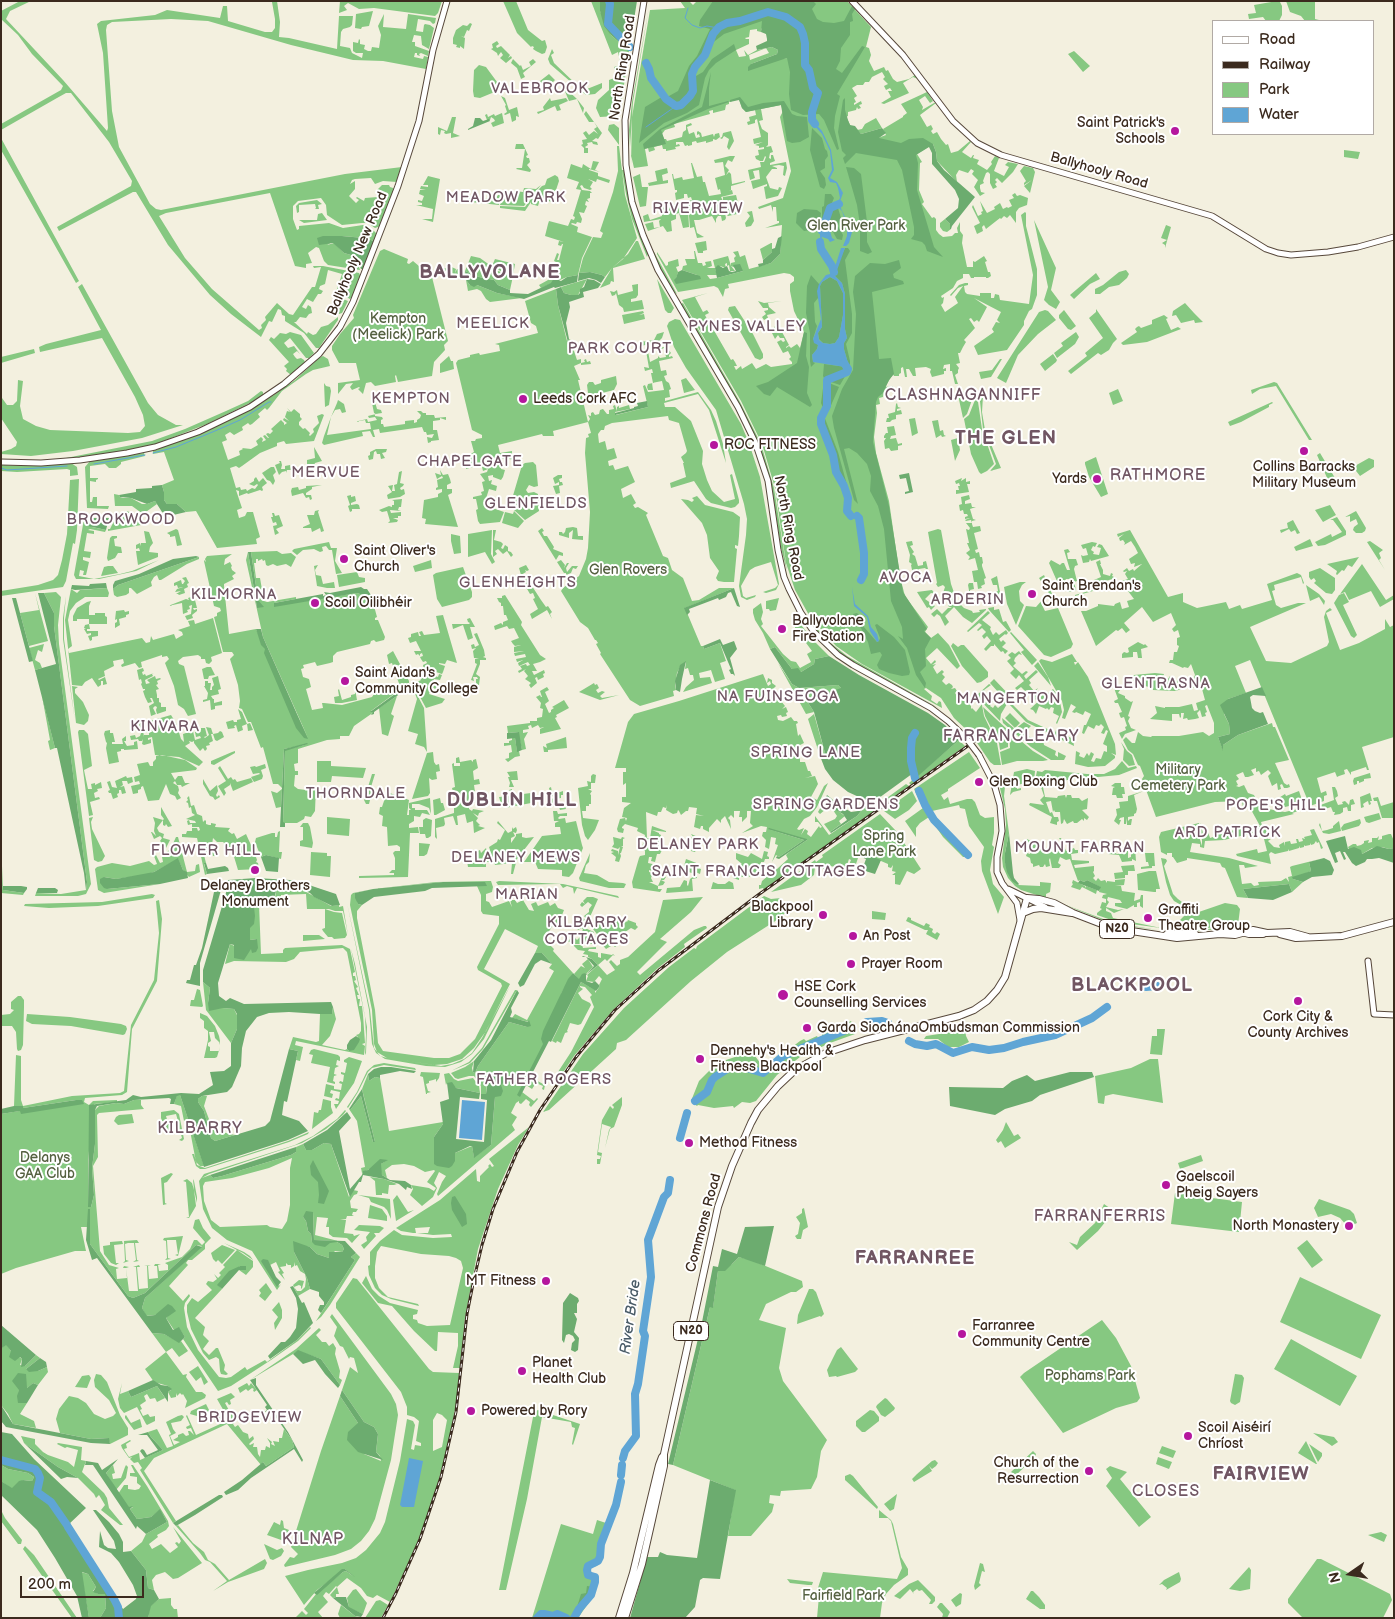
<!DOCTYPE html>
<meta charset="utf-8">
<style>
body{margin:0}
#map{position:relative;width:1395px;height:1619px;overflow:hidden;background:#f3f0df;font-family:"Balsamiq Sans",sans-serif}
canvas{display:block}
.frame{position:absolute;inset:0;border:2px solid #3b2a1e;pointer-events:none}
.legend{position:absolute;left:1212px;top:20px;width:162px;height:115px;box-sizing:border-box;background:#fff;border:1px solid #b1aaa5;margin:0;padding:6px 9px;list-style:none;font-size:15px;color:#3b2a1e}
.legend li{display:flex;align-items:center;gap:10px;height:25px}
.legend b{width:25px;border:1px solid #b1aaa5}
.north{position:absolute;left:1325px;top:1549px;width:50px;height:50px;-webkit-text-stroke:4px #fff;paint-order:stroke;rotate:257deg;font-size:14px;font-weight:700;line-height:20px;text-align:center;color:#3b2a1e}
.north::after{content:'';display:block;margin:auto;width:18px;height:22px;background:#3b2a1e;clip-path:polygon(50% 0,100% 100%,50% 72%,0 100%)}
.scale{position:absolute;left:20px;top:1576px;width:124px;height:22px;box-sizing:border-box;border:2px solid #3b2a1e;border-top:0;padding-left:6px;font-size:15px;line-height:18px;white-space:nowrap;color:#3b2a1e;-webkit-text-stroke:4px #fff;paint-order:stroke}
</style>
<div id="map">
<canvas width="1395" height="1619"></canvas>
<div class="frame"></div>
<ul class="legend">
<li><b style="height:6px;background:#fff"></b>Road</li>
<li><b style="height:6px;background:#3b2a1e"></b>Railway</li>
<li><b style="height:14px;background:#86c881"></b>Park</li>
<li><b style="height:14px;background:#5fa5d5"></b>Water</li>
</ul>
<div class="north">N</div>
<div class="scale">200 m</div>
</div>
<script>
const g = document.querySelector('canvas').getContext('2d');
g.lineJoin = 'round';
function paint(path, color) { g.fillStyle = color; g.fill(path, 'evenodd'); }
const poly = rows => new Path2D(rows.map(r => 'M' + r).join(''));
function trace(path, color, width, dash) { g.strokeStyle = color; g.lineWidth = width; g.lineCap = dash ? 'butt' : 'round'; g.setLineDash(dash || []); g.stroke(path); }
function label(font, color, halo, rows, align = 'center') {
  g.font = font + ' "Balsamiq Sans",sans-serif'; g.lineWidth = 4; g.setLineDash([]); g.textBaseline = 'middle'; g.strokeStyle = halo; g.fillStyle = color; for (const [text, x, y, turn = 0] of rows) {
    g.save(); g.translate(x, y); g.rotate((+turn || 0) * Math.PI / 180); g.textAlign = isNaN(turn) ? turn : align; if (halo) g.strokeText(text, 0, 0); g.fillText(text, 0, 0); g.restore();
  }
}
paint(poly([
 [20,1,31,1,10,11,6,19,63,80,107,131,108,128,103,53,97,24,101,21,155,15,167,10,220,18,223,6,227,6,228,21,265,32,272,32,275,28,275,19,272,2,277,1,280,22,279,37,289,38,337,49,339,16,353,16,352,25,350,27,343,29,341,32,340,46,350,48,352,53,362,58,363,53,356,53,353,51,353,42,358,43,359,39,360,40,360,44,365,45,364,49,368,51,371,51,372,47,379,48,381,35,378,26,384,14,383,27,406,29,408,14,436,18,435,23,433,24,430,21,418,19,416,31,423,32,424,25,425,24,430,25,434,28,429,49,422,45,421,36,414,35,412,42,415,42,415,46,429,51,428,56,421,53,419,54,420,56,417,55,417,53,415,53,414,57,423,59,424,56,428,57,426,69,383,61,353,60,291,45,208,21,171,19,112,22,107,25,106,30,112,111,119,147,150,204,156,209,161,210,345,174,402,167,397,182,383,181,375,184,371,178,355,179,352,180,350,184,355,181,355,189,349,196,356,203,359,200,356,198,357,197,364,201,365,198,378,197,378,192,376,191,382,185,389,185,390,187,393,188,394,189,381,226,375,228,368,223,362,223,342,225,327,215,326,205,321,198,298,201,293,206,293,219,297,230,299,229,299,226,329,223,343,228,363,225,374,231,377,234,374,241,364,238,342,236,327,245,334,243,344,253,351,255,357,260,360,270,328,265,324,261,319,248,316,247,308,253,312,263,306,264,306,268,295,266,270,193,166,213,159,216,185,258,212,289,259,330,262,328,261,325,266,320,265,317,277,303,289,314,293,315,312,287,315,287,321,267,314,268,313,266,323,266,359,273,361,277,354,295,350,299,336,292,342,274,328,270,325,284,320,286,319,289,323,291,321,294,318,294,313,302,307,299,302,307,306,309,308,305,311,307,312,313,309,314,306,318,300,317,296,322,294,322,307,334,308,332,313,335,316,334,321,327,328,325,338,317,338,320,319,348,316,348,304,333,285,321,285,316,282,315,281,310,278,309,272,322,269,321,261,337,231,314,210,295,168,245,136,192,133,192,59,231,57,227,131,186,132,181,109,142,71,93,66,93,57,98,1,130,1,124,61,90,63,86,32,54,18,35,1,19,1,11],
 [340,1,442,1,438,13,435,16,374,8,359,9,348,3,344,6,347,10,339,13],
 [503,1,516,1,528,30,542,41,545,40,547,47,545,53,542,54,536,51,533,49,534,47,532,46,531,47,517,33],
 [591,1,600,1,600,11,611,35,629,51,620,112,619,115,616,116,600,117,596,108,598,100,609,90,609,80,617,77,614,67,620,65,619,62,620,61,618,52,612,55],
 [680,1,689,1,693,5,697,1,847,1,871,27,866,47,869,48,871,55,869,61,874,71,884,67,886,71,888,70,893,79,897,82,909,79,915,75,918,79,913,77,903,83,909,93,884,104,881,103,891,97,888,91,892,91,890,88,886,90,884,86,888,84,883,79,885,77,882,72,872,77,869,82,865,82,863,85,857,85,852,88,857,96,854,98,856,102,854,103,854,105,861,101,862,104,859,105,861,108,858,109,857,107,856,110,848,112,848,116,846,117,857,138,878,138,886,135,883,129,903,117,903,116,907,113,901,104,927,92,933,101,930,103,925,96,919,100,923,107,922,110,934,103,936,103,920,115,927,127,931,125,933,129,931,131,933,134,937,132,941,139,946,145,948,144,951,153,958,151,970,141,971,142,962,152,971,158,973,155,974,155,973,158,979,160,977,164,987,170,992,164,991,162,995,156,999,158,994,171,1004,176,1009,167,1005,165,1008,162,1018,164,1013,172,1002,183,997,178,995,180,997,182,995,184,997,187,993,189,990,183,990,174,988,172,986,173,983,181,984,183,980,185,980,188,981,192,985,193,980,196,974,187,978,180,972,174,974,171,971,169,968,173,959,170,956,175,957,182,937,161,936,152,933,144,917,154,922,162,920,163,919,190,924,202,922,204,932,218,934,217,936,219,936,230,939,234,943,237,952,236,955,233,958,233,957,228,960,222,960,231,963,235,962,243,967,267,973,267,973,261,975,262,984,256,987,261,985,262,988,272,990,272,991,276,988,278,986,278,986,277,974,277,974,278,971,278,969,274,963,274,963,278,957,281,953,288,941,296,942,298,944,297,943,303,941,305,945,312,958,303,955,297,963,286,958,288,951,296,950,295,959,285,965,283,968,283,968,285,964,286,965,292,967,294,980,296,980,293,991,293,991,298,994,298,995,294,999,295,1000,300,1029,304,1033,275,1021,215,1025,212,1026,213,1026,226,1037,269,1037,295,1032,309,1029,311,1024,321,1024,325,1007,350,978,355,974,346,994,332,992,329,996,322,1000,323,997,320,1001,312,974,298,987,307,979,322,977,320,974,322,971,318,969,319,975,328,964,340,966,342,963,347,960,353,958,353,960,363,956,364,959,368,958,370,958,373,955,375,958,384,955,384,952,371,950,371,950,364,944,365,943,369,946,368,946,371,944,371,944,374,932,377,930,372,931,369,926,367,915,368,916,376,913,376,909,369,906,369,907,377,905,377,903,367,901,368,901,373,899,374,899,376,894,376,893,374,885,387,893,386,894,390,884,392,883,397,879,398,880,404,876,405,877,413,874,437,876,453,889,501,900,577,905,596,928,627,925,632,931,638,938,633,949,645,960,666,957,669,937,648,926,658,931,664,935,660,936,662,932,665,936,664,933,667,937,674,942,670,944,672,942,674,945,677,942,681,946,685,949,683,952,685,953,687,951,689,955,688,957,691,955,693,957,695,960,693,971,706,971,709,972,708,976,712,982,704,982,705,984,716,997,743,1001,765,994,765,990,762,971,734,954,718,941,698,926,688,924,689,932,696,931,700,937,704,939,701,941,702,942,708,862,664,836,646,810,617,795,590,786,563,775,488,762,444,741,401,682,300,708,293,695,297,703,312,707,310,709,313,705,315,709,323,713,321,716,325,712,327,731,360,733,359,735,362,737,366,734,366,736,370,741,366,742,369,752,363,756,369,766,364,771,367,792,364,792,362,789,359,791,357,788,351,783,353,777,342,781,340,783,342,785,341,784,338,780,338,778,335,775,339,771,331,773,330,775,333,777,333,774,327,776,326,775,324,779,322,777,324,781,331,777,333,782,332,789,345,786,347,786,348,789,346,791,348,797,344,800,348,804,332,794,311,790,291,790,284,794,281,794,277,790,274,784,273,728,284,729,288,725,289,723,297,718,288,714,286,678,292,657,254,657,252,666,266,668,265,668,262,678,259,679,266,676,267,678,272,676,279,697,275,682,270,683,266,687,265,685,259,695,259,694,251,695,251,698,263,702,263,703,266,706,265,705,262,711,261,712,266,707,268,715,268,713,260,728,256,731,266,735,271,730,271,729,265,727,266,727,263,725,264,726,268,720,266,715,268,717,275,707,275,710,279,717,278,743,271,731,266,731,263,735,262,734,258,736,256,733,252,738,251,740,257,745,255,749,269,771,263,780,254,782,225,765,228,779,223,779,221,777,221,776,207,773,207,773,212,771,205,759,209,758,207,783,198,791,171,780,117,783,111,781,105,761,109,763,120,759,121,762,129,768,133,768,145,766,147,771,146,773,152,770,153,769,158,771,159,771,155,773,155,775,161,770,163,770,165,786,162,787,168,785,176,783,175,784,166,779,165,772,166,777,168,777,169,772,169,766,177,770,188,778,190,779,187,782,188,778,196,766,199,764,187,767,186,767,184,753,189,751,181,760,179,759,170,753,171,755,178,750,180,748,170,761,167,760,162,764,162,766,157,765,156,763,161,760,161,756,159,755,156,759,155,758,150,764,149,764,147,759,148,759,146,755,145,763,142,754,144,753,139,761,137,757,119,755,120,755,123,748,125,747,122,750,121,749,117,756,115,755,110,746,112,742,108,739,99,729,102,729,104,726,105,725,110,713,113,713,110,709,111,710,114,674,124,675,127,665,130,662,134,664,139,666,139,667,141,682,137,683,132,686,130,686,125,691,123,692,125,687,127,689,134,694,132,696,138,700,137,699,134,697,135,697,132,698,131,701,133,702,137,713,134,714,137,715,134,719,133,720,137,716,140,713,139,713,141,706,143,706,141,697,143,696,141,692,142,692,145,688,146,688,145,685,146,683,142,676,142,676,145,679,144,680,146,675,147,676,149,666,151,666,149,663,149,662,145,654,147,655,150,649,152,648,148,645,149,648,166,634,168,631,155,631,165,632,117,650,10,685,8],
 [761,28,787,58,751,64,777,54,778,50,772,47,757,50,748,55,744,50,746,56,739,57,736,50,749,44,749,39,746,39,745,38,749,37,750,30,757,29,757,31,761,32],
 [766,48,769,53,750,60,749,55],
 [1277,1,1280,2,1282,6,1282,15,1279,21,1266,21,1263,17,1249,19,1248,14,1256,13,1254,5],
 [1286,1,1315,1,1315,19,1319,20,1319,21,1305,21,1301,16,1290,12],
 [649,7,633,102,630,147,629,130,632,102],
 [373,11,369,26,362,27,361,29,355,28,356,14],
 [470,23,472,24,469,31,467,30,464,37,461,36,465,38,464,49,460,46,460,48,456,47,457,45,453,44,453,38,456,30,463,25,467,26],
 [497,41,499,44,496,46,497,48,501,46,510,55,508,58,511,56,512,58,506,63,500,58,503,55,501,52,498,56,497,53,491,49,493,48,492,44],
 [552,49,554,53,551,55,554,63,579,87,582,84,587,89,602,83,602,88,595,94,586,95,550,64,548,59],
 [1074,51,1090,66,1083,72,1068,54],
 [513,59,520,66,521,65,523,70,531,66,529,62,533,59,536,62,523,73,525,77,521,79,517,68,511,63],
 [479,65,486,67,500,86,497,91,480,98,474,97,473,91,474,70],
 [549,74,555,80,550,85,547,85,545,81,541,83,540,81],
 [563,86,577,99,584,108,583,113,577,99,569,101,564,89,561,87],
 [501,96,505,98,509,110,517,107,519,117,516,116,516,120,512,122,510,113,505,115,504,114,507,112,505,106,506,105],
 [550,98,551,101,566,98,568,101,559,105,561,110,557,111,555,106,538,114,537,112,544,110,543,107],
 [586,111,602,133,598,139,596,138,592,141,597,142,598,145,593,144,592,142,587,143,588,145,585,147,586,148,588,148,588,153,584,153,584,148,581,145,583,144,582,140,587,139,583,133,586,131,589,135,594,131,598,134,594,129,597,127,594,122,589,122,584,114],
 [502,113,504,123,493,127,491,123,495,121,494,119,491,117,490,120,487,120,485,115,487,114,488,117,494,114,495,116],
 [452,117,456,117,453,133,460,136,451,138,451,133,446,134,444,133,445,131,441,130,440,135,438,134,438,127,447,131],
 [876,118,882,128,861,134,857,130,862,129,865,124],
 [614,124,619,128,619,145,608,130,609,125],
 [731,131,734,141,729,150,727,147,729,139,724,136,722,139,720,138,722,137,723,133],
 [1,138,79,281,76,283,5,157,1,150],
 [516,144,523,144,528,155,526,156,527,158,529,158,530,162,527,165,531,170,530,172,516,169,517,168,522,168,525,149,515,149],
 [617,146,619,146,625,195,637,238,623,259,612,268,605,277,602,275,590,272,579,273,583,258,593,237,601,238,603,233,600,231,613,192,618,171],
 [1344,150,1360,152,1358,159,1344,157],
 [730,156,735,156,732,162,728,160,725,166,729,170,726,175,729,172,731,174,732,184,745,181,745,182,731,186,731,190,729,191,732,190,733,194,721,197,723,201,723,197,736,195,738,203,735,204,735,207,737,214,728,216,726,214,725,208,733,205,730,202,723,204,726,218,725,220,722,221,721,216,718,216,716,219,716,223,712,216,699,220,698,216,699,220,694,220,697,233,704,237,697,238,694,227,690,228,688,204,686,204,687,208,688,208,689,227,683,228,679,213,676,214,676,219,671,221,672,231,667,232,663,226,648,231,645,224,653,222,654,228,660,227,659,221,661,219,644,222,643,216,648,214,650,220,662,216,661,207,692,200,691,197,688,198,687,194,684,194,684,198,676,200,675,193,677,192,677,190,675,190,672,174,673,174,674,179,682,177,683,180,694,178,691,163,692,163,697,177,702,176,703,182,705,182,709,196,721,194,720,189,718,190,715,178,725,175,723,162,715,163,714,160],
 [593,161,599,162,595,170,600,172,589,169,589,170,598,173,598,176,610,180,609,183,597,179,596,182,588,179,593,182,590,187,592,189,590,190,584,188,582,185,580,186,582,190,590,191,592,193,590,193,590,198,587,199,589,202,586,201,585,205,587,206,584,213,579,212,582,219,581,223,577,222,576,224,572,223,571,224,578,227,577,232,592,237,582,258,578,275,567,277,541,288,539,285,548,280,550,275,554,278,558,263,554,261,557,253,559,254,557,260,559,260,563,244,562,244,561,246,558,245,559,241,564,242,545,236,548,224,549,221,568,226,571,219,574,220,575,217,573,216,581,190,576,189,579,182,567,178,571,164,582,168,583,164,591,169],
 [1024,166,1033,168,1035,172,1030,193,1024,186,1032,180,1024,185,1024,183,1026,181,1020,171],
 [667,168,668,173,662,175,663,181,668,180,668,183,649,186,648,183,657,181,655,171],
 [622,170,624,170,634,218,648,254,647,257,632,219,626,194],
 [640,174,642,187,648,187,646,206,640,207,633,177],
 [555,175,558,177,559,181,552,202,540,199,538,206,531,204,531,202,525,211,500,208,500,206,525,207,536,192,542,186,545,185,547,179],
 [428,176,440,179,433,222,422,219,432,219,433,209,416,205,422,205,422,203,418,202,418,200,422,201,424,196,419,194,420,190,426,190,420,189,421,186,428,187,428,185,423,185],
 [541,185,524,206,500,205,503,193,514,195,515,191,523,192,524,188,536,189],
 [1015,193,1017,196,1020,195,1028,198,1027,205,1019,208,1016,212,1016,223,1010,215,1007,218,1004,216,1001,219,1000,218,986,229,984,225,982,227,983,231,977,234,974,226,980,223,972,207,973,205,978,216,982,214,981,212,983,211,980,201,987,213,995,209,994,207,1000,203,1003,209,1007,207,1008,208,1012,206,1009,200,1014,198,1012,195],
 [498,195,501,195,499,205,461,201,462,196,493,199,496,198],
 [317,200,322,204,318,205,319,209,315,209,316,208,315,204,299,205,299,212,297,213,296,206,299,203],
 [752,211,754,221,751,226,746,227,745,223,750,216,747,212],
 [322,213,327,220,304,223,299,220,317,220,318,214],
 [945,219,950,224,951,229,947,232,943,231,940,227,940,223],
 [1034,220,1056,268,1051,290,1060,302,1056,309,1049,305,1044,300,1048,287],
 [1166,225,1171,227,1165,248,1165,245,1162,243,1167,240,1161,238],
 [636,241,638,241,645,259,613,268,614,282,611,281,610,284,600,288,612,268,628,254],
 [706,241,707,250,703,251,703,253,698,253,695,243],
 [771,243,772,243,772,252,763,260,760,249],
 [384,249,408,259,407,263,409,264,413,261,432,277,448,341,444,345,445,350,434,362,432,376,398,382,396,375,395,376,396,382,375,386,371,382,366,383,363,394,358,389,360,388,359,387,352,390,350,387,353,383,346,384,338,394,338,383,360,380,356,363,339,363,332,350,332,346,340,334,354,318,353,315,380,251],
 [654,252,677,294,673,291,662,271,654,256],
 [471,256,480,258,498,271,513,276,510,290,498,285,494,280,479,277,465,271],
 [495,259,515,264,513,275,504,273,492,266],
 [447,265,456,269,455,273,457,269,464,271,465,279,460,280,459,276,446,271,442,272,442,269,446,268],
 [1126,270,1129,274,1127,278,1119,285,1109,287,1100,294,1095,294,1095,289,1103,285,1119,272],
 [1096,273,1100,279,1090,284,1074,299,1070,295],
 [587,279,578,295,571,295,564,293,561,287],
 [657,279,674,308,671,313,668,313,665,310],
 [466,280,470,285,477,285,497,293,522,298,490,302,486,299,481,291,477,289,468,291],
 [82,284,148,403,158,415,176,425,183,425,142,438,73,451,31,456,1,454,1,452,11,449,16,446,17,442,1,418,1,394,2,398,7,405,13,405,17,401,18,380,23,381,20,406,23,419,36,426,50,430,128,433,140,432,145,426,143,415,135,397,102,338,40,352,39,347,46,344,101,330,78,287],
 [638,284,638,295,636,298,631,299,631,302,642,300,644,309,624,312,623,308,619,305,616,293,615,295,612,296,610,291,614,292,617,290,618,295,633,291,632,285],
 [556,289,558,305,567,341,570,339,577,360,581,359,581,363,585,362,584,360,586,359,587,362,590,361,591,364,581,365,581,363,574,366,580,380,578,380,588,422,590,419,588,415,591,416,591,413,593,412,595,415,599,414,600,410,603,409,607,414,609,414,609,410,614,409,613,406,615,405,617,411,617,407,619,406,619,408,629,405,630,409,615,412,616,415,648,407,643,386,645,385,648,392,664,390,662,381,652,383,653,390,648,390,647,387,648,384,653,383,651,373,653,373,652,369,645,371,644,367,649,368,646,351,648,351,650,362,658,358,658,356,660,358,666,357,664,348,659,350,658,348,664,347,668,349,671,353,669,355,669,357,672,356,673,358,659,361,661,371,666,370,667,375,664,376,666,381,669,383,671,389,669,390,670,397,665,398,665,401,698,392,711,410,716,421,723,444,726,463,709,410,698,394,664,403,665,407,675,407,691,421,703,451,702,464,707,480,712,491,724,502,735,499,731,480,730,475,732,474,739,500,739,503,735,507,731,508,711,503,706,499,694,481,671,488,670,483,686,477,683,463,684,463,681,457,686,453,687,451,679,423,669,420,668,416,612,423,605,426,604,430,601,430,598,434,599,443,605,441,607,450,614,448,617,458,608,461,609,466,613,465,615,470,628,466,635,482,621,489,623,498,631,494,636,503,633,505,635,508,638,507,648,513,646,515,663,556,668,558,672,570,683,578,692,601,699,600,719,588,734,588,685,608,701,646,703,646,704,649,720,643,726,661,720,663,725,679,715,682,711,670,699,673,700,678,710,677,712,683,683,692,686,687,694,680,693,675,690,675,688,668,685,669,686,662,680,667,677,673,675,685,676,690,673,691,674,696,640,706,630,700,600,654,601,653,596,644,598,643,596,640,595,640,588,628,580,622,561,591,563,588,579,576,586,559,588,548,590,512,585,453,586,438,589,437,588,434,591,433,588,422,553,431,554,436,543,436,542,434,498,445,500,453,512,451,512,456,516,456,516,460,518,461,518,464,514,463,515,460,509,459,508,461,499,457,497,464,502,465,501,469,505,470,503,477,501,480,493,477,493,475,488,476,489,481,492,480,491,484,497,486,496,491,489,489,484,505,504,512,500,522,480,524,478,521,476,510,478,509,476,499,473,499,473,497,482,495,481,492,484,491,482,482,485,481,480,474,487,472,488,469,483,471,482,467,483,466,483,464,466,469,467,456,474,452,471,441,475,441,476,439,482,438,482,435,472,430,456,363,458,360,470,357,470,355,479,353,480,355,500,351,499,345,495,344,538,333,536,326,531,323,525,301],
 [336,296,348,301,342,313,339,314,330,308],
 [758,301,764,303,782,301,768,303,769,307,776,313,767,315,768,318,764,320,762,317,766,314,764,311,768,310,768,308,763,308],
 [683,303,740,402,761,444,774,488,787,571,781,548,772,489,759,445,738,403,681,304],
 [1185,303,1194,313,1203,322,1195,323,1194,320,1181,323,1176,315,1172,316,1173,311],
 [735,306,753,334,763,354,763,358,760,360,755,358,728,310,729,307],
 [1096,309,1117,339,1113,343,1109,350,1101,355,1098,353,1071,374,1068,371,1087,356,1085,353,1103,338,1089,318,1096,312],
 [1045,310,1048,311,1056,320,1038,334,1018,355,1006,383,997,378,1039,312],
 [1064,310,1076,326,1071,330,1068,329,1059,318,1059,315],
 [643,311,644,313,639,315,644,314,645,319,624,324,622,315],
 [1164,315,1168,318,1166,319,1171,330,1178,327,1181,329,1147,342,1123,345,1121,343,1137,332,1135,329,1137,327,1139,326,1141,328,1152,324,1152,320],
 [675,319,680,320,683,325,741,424,749,443,760,477,779,584,776,590,766,593,763,592,775,588,778,585,771,562,755,567,750,570,741,586,743,596,746,598,756,595,755,597,747,600,741,597,739,586,746,535,747,519,744,504,716,410,686,368,674,347,667,326,669,322],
 [290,332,301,335,314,353,309,358,306,358,290,338,284,343,288,348,294,346,300,354,297,351,293,354,295,357,297,359,301,358,304,360,305,362,291,375,286,371,287,369,284,366,289,362,269,340,271,337,274,339,280,333,286,334],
 [664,332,662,338,658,342,641,346,640,342,654,340,657,334],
 [1076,332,1079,337,1075,344,1057,358,1054,353,1063,346,1061,343],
 [34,349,35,353,1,363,1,357],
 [1053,354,1057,360,1056,362,1045,371,1040,364],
 [323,356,328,359,330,366,313,370,306,374,282,391,269,408,267,410,265,408,258,414,260,417,252,424,250,425,248,423,242,427,243,430,234,435,230,432,225,435,227,440,222,442,228,460,240,455,239,451,243,449,242,448,251,449,258,445,256,441,261,437,263,439,262,442,266,440,263,436,265,435,268,438,269,438,266,434,268,433,270,434,273,431,271,429,281,420,284,423,284,425,287,423,283,420,284,418,289,421,285,417,287,411,290,412,287,408,291,412,294,409,300,414,300,417,302,419,299,422,299,425,303,429,305,428,310,433,309,435,310,436,314,432,313,429,319,423,317,416,322,414,324,415,314,441,286,444,284,441,277,443,277,446,260,453,242,466,239,468,236,466,230,468,236,488,240,487,241,490,246,489,247,491,252,488,255,489,258,485,257,484,254,486,249,484,254,481,254,479,256,477,259,482,263,478,267,483,262,487,263,490,262,491,260,490,248,494,247,493,239,496,239,491,236,490,242,508,237,510,239,518,245,516,247,512,253,512,260,537,256,539,257,544,217,548,196,511,186,512,177,504,167,504,164,500,164,492,162,485,174,480,164,452,153,454,153,451,211,429,250,410,274,395,295,380,319,358],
 [449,356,451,361,453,361,454,369,440,373,440,364],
 [1000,359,1002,359,991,377,981,379,979,372,992,370],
 [616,376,617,384,614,390,594,395,588,393,587,385,589,382,593,382,595,385,601,383,601,380],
 [686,378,695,390,684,393,681,380],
 [1274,382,1277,383,1312,440,1309,440,1276,386,1260,389,1252,394,1251,390],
 [324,383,326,386,330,387,331,391,329,405,325,407],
 [1118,389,1123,401,1113,405,1109,393],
 [261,391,263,392,263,395,252,402,207,424,156,444,112,453,56,460,152,441,185,429,226,411,248,401],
 [968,391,977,391,977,393,973,397,967,414,963,418,958,395,961,392],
 [979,392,983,396,982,412,985,430,1001,468,990,471,996,464,983,429],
 [977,395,982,429,994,464,987,471,981,474,979,472,971,454,964,419,969,415],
 [338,400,344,404,346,412,342,413,340,409,335,410,331,417,327,435,371,429,370,423,366,423,365,420,354,422,367,419,368,422,377,420,375,417,369,418,368,416,376,414,374,413,372,403,375,402,377,409,381,410,382,413,375,414,375,416,382,417,383,419,381,420,381,424,383,424,384,427,405,424,405,421,414,420,414,423,417,422,417,420,420,418,421,415,417,411,421,411,423,413,426,413,426,415,434,415,435,418,446,417,446,420,440,418,440,420,433,421,433,430,437,430,439,440,431,441,431,442,428,443,427,437,432,438,434,434,427,435,426,432,424,432,422,427,380,433,379,429,373,430,375,437,373,437,370,431,362,432,363,436,324,445,322,443,324,436,331,417,337,403],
 [1272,402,1273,403,1269,405,1269,407,1241,422,1230,426,1228,422],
 [897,403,898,407,901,408,897,409,897,411,901,410,902,414,896,415,896,419,892,420,890,422,886,422,887,418,889,418,888,414,895,412,896,404],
 [915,418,918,433,912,436,909,419],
 [938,420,940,431,943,430,944,435,946,436,942,437,941,435,936,438,932,421],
 [894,426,896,435,891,436,890,439,896,438,898,444,902,443,902,445,898,446,898,450,891,451,889,448,885,449,884,441,886,438,884,438,884,436,886,433,888,433,887,427],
 [958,438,960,450,955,461,951,440],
 [314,447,322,461,315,463,313,468,309,465,310,468,307,468,307,460,315,458],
 [376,449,387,449,386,452,382,453,385,458,381,459,380,454,377,454,376,451,374,452,373,459,369,460,368,456,370,455,370,452],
 [144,453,145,456,121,462,121,464,116,468,109,468,105,464,90,466,90,478,98,478,98,479,96,480,96,482,90,481,90,502,92,502,93,497,97,497,97,506,109,506,108,509,87,508,85,467,90,461],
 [1320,453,1338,483,1334,485,1331,479,1328,480,1317,455],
 [1096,457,1108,494,1101,497,1089,477,1085,464,1085,462],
 [1369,458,1374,460,1374,467,1360,476,1353,467],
 [279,461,281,461,282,465,281,469,285,469,285,466,290,465,291,470,287,470,286,473,286,471,282,472,279,475,275,465,280,463],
 [533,462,536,465,538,486,534,487,529,485,526,490,528,493,534,492,538,494,539,511,525,520,514,510,516,504,512,502,512,499,522,465,525,463],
 [71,463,77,467,78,475,70,476,70,470,67,469,17,472,1,471,1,465,23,466],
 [271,467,274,467,276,472,273,475,275,481,273,485,270,481,267,480,262,473],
 [440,470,443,475,448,474,450,479,451,483,447,485,447,489,452,489,452,493,448,495,458,527,425,524,426,519,422,518,424,500,438,497,438,494,442,492,442,489,436,490,436,488,438,487,437,480,443,478,442,476,437,479,435,473,441,475],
 [402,471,400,483,404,484,403,486,400,488,401,490,404,489,405,494,400,497,388,499,387,495,392,492,388,486,393,485,392,491,395,491,394,485,397,484,399,472],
 [558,475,562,475,562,478,559,479,560,482,562,482,563,485,559,486,560,493,556,494,553,486,559,485,559,482,555,484,553,478],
 [962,478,961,481,966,478,966,482,970,481,970,484,967,484,969,492,956,494,956,490,959,490,958,486,960,486,959,483,956,484,955,481],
 [79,479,77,530,75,544,73,543,66,581,63,587,1,596,1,591,38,585,53,580,58,575,62,560,67,534,70,480],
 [322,485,312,487,312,489,306,493,306,495,311,495,312,499,310,500,309,497,306,498,303,493,292,496,291,491,292,488,298,487,299,490,306,488,306,486],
 [114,494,119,495,120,497,123,498,131,498,142,504,147,504,155,501,157,504,143,514,132,506,115,506],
 [351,495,351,497,355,496,356,501,351,503,351,505,357,504,359,505,360,509,352,509,352,511,350,512,348,506,350,505,347,496],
 [969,495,970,499,965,501,965,504,971,503,972,507,976,507,970,509,973,519,976,520,972,521,972,524,973,527,980,526,981,531,974,533,978,549,975,550,976,553,979,552,980,557,982,557,983,563,982,564,982,566,986,578,984,579,985,584,981,586,982,588,978,589,977,582,974,582,972,571,978,570,975,558,968,560,970,557,966,553,970,550,967,543,969,543,966,529,969,530,970,528,966,523,972,523,971,520,966,521,965,520,970,518,965,519,965,517,968,516,967,514,964,514,963,510,960,511,959,505,962,504,961,497],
 [697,496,705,505,733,512,740,517,739,536,738,546,735,545,735,548,737,549,734,582,724,582,718,581,716,578,719,571,710,558,707,535,702,523,681,499,688,500,692,502,694,500,692,498],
 [402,499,401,507,399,507,398,510,401,511,390,510,391,513,401,512,401,516,398,516,398,518,393,518,398,520,397,522,388,523,390,521,387,511,382,512,379,510,389,506,392,507,392,505,394,505,394,501,392,500],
 [1330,505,1336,515,1323,522,1315,510],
 [319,510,318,512,324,531,321,532,320,528,312,532,311,528,303,528,303,527,310,524,307,515,314,515,315,511],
 [127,511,138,516,142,522,141,525,108,531,108,529,110,529,114,521,111,517,111,516],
 [514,511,524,521,518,528,502,523,505,512,513,514],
 [1356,511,1366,528,1365,531,1362,533,1356,533,1353,530,1354,527,1358,524,1356,519,1350,522,1350,516,1345,517],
 [272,513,274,513,275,516,279,515,283,526,276,529,279,533,275,535,273,526,277,525,276,522,273,523,271,517,273,517],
 [1337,517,1346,531,1346,535,1325,545,1318,546,1315,542,1331,534,1332,537,1342,532,1333,520,1330,520],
 [87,518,90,518,88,519,92,527,106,530,105,532,90,529,88,530,94,531,94,534,87,533,84,551,91,552,90,558,83,557,83,560,89,562,87,571,86,575,83,575,84,571,80,570,79,576,94,579,120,574,132,571,159,560,136,571,99,579,76,579,74,575,84,519],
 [1293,520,1300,533,1297,534,1295,530,1291,532,1289,529,1281,533,1280,530,1288,528,1287,523],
 [573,527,577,528,578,536,583,536,583,540,572,539,573,530,569,533,569,538,559,535,559,532,562,532,563,534,565,532,566,528],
 [542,528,544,531,542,532,544,536,547,536,554,547,553,549,563,553,563,556,559,555,556,560,538,531],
 [176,529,178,530,182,545,177,546,175,536,170,537,170,535,167,533],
 [938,529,941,530,951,584,957,601,964,608,972,611,973,613,980,612,979,610,986,609,986,610,972,623,963,617,954,607,945,616,949,622,945,626,940,616,937,614,934,617,931,614,937,609,942,614,948,608,952,608,948,606,952,602,943,593,945,587,943,585,938,587,936,584,937,583,928,532],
 [492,530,491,554,495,562,492,564,485,552,468,557,468,534],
 [493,530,496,530,494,540,501,542,503,544,501,548,503,549,505,545,508,547,508,551,511,552,513,555,511,557,507,551,503,554,498,549,495,551,497,554,493,557],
 [1130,530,1168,597,1183,593,1183,602,1197,608,1226,602,1229,609,1240,605,1242,609,1272,600,1267,584,1297,573,1301,575,1304,583,1303,584,1301,577,1274,585,1275,590,1272,591,1276,605,1281,608,1298,603,1306,603,1250,627,1266,661,1291,663,1327,646,1329,642,1324,617,1326,611,1330,608,1332,610,1326,613,1340,650,1359,643,1385,629,1385,619,1390,627,1394,625,1394,737,1362,747,1369,770,1367,770,1366,767,1351,772,1351,775,1347,769,1344,770,1345,774,1339,776,1337,777,1335,772,1317,778,1321,793,1326,791,1327,795,1324,796,1324,801,1310,806,1250,660,1235,666,1246,693,1228,699,1224,714,1229,724,1230,734,1218,737,1223,750,1223,745,1238,735,1272,723,1273,727,1275,727,1289,760,1275,763,1284,783,1287,785,1289,784,1290,787,1287,788,1284,788,1282,784,1280,785,1281,789,1278,790,1277,783,1272,786,1268,776,1271,773,1268,770,1261,775,1259,771,1256,772,1256,768,1251,770,1254,775,1248,777,1245,777,1243,772,1236,775,1239,779,1236,781,1238,785,1236,786,1239,787,1244,785,1248,793,1254,795,1258,804,1248,799,1242,800,1250,801,1258,806,1265,806,1269,809,1278,811,1285,812,1301,808,1302,810,1292,813,1294,814,1261,822,1263,828,1266,829,1268,839,1271,839,1268,841,1274,847,1280,848,1279,845,1284,842,1285,846,1285,842,1290,841,1291,844,1297,843,1296,839,1298,839,1299,842,1303,841,1302,838,1305,839,1304,837,1312,835,1310,830,1314,829,1323,848,1321,849,1319,842,1317,843,1316,841,1314,844,1311,845,1310,843,1310,845,1305,846,1304,845,1304,847,1300,848,1299,846,1299,848,1289,851,1288,849,1288,851,1275,854,1271,852,1269,854,1271,864,1237,856,1236,854,1257,849,1258,853,1267,851,1262,831,1224,840,1205,841,1204,848,1200,847,1200,844,1192,843,1190,852,1229,858,1258,866,1245,868,1244,865,1239,865,1242,884,1251,883,1254,886,1259,885,1258,882,1281,881,1286,878,1289,882,1288,877,1292,876,1290,867,1292,866,1324,858,1309,862,1311,871,1293,879,1303,882,1292,892,1289,884,1243,889,1248,898,1237,897,1225,868,1222,867,1220,863,1187,858,1187,860,1177,863,1173,857,1172,857,1172,853,1167,853,1167,855,1161,852,1159,837,1161,832,1199,823,1198,833,1202,846,1202,840,1199,831,1200,823,1203,833,1208,832,1210,838,1213,837,1213,832,1228,830,1231,831,1251,826,1252,828,1260,826,1249,806,1243,808,1242,801,1215,802,1156,817,1142,779,1144,776,1140,766,1138,765,1133,754,1128,750,1123,740,1126,737,1132,743,1135,743,1138,732,1143,736,1151,737,1152,736,1179,736,1203,732,1209,736,1214,733,1214,723,1207,705,1205,706,1207,712,1205,713,1206,716,1202,717,1200,710,1197,713,1199,718,1195,719,1188,720,1187,718,1183,719,1184,713,1181,713,1181,717,1180,718,1179,714,1172,714,1172,721,1150,719,1157,713,1155,706,1165,708,1165,707,1179,707,1192,704,1194,711,1198,710,1196,703,1205,700,1202,689,1199,686,1192,688,1190,685,1192,684,1189,682,1192,681,1195,675,1191,664,1188,668,1184,667,1183,668,1172,663,1169,663,1170,660,1173,660,1174,652,1177,652,1179,646,1177,645,1177,638,1180,637,1178,630,1174,632,1172,629,1176,625,1171,613,1153,622,1142,607,1124,623,1130,630,1126,633,1122,628,1118,631,1116,630,1096,646,1081,611,1086,611,1098,606,1098,604,1114,606,1115,604,1120,602,1122,609,1129,607,1127,601,1134,599,1125,587,1120,588,1119,582,1128,579,1125,574,1127,571,1124,572,1123,571,1127,568,1129,571,1133,569,1134,571,1142,564,1134,567,1135,563,1131,564,1129,559,1138,553,1135,547,1131,541,1124,545,1125,543,1123,540,1120,541,1119,538,1124,534,1118,537,1117,534],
 [144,531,149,532,153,543,150,547,149,552,158,553,158,557,138,565,136,551,140,551,139,548,136,549,136,545,140,543,141,546,141,543,146,543],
 [451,534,460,536,461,553,454,554,451,541],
 [112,536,117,536,117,538,114,539,115,546,121,547,122,553,118,553,115,558,108,561,107,558,110,538],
 [1310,539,1313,546,1296,551,1294,547],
 [912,541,913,545,910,546,914,552,912,554,915,556,918,566,923,565,923,562,926,561,928,569,926,569,925,568,919,569,919,573,913,575,911,565,912,564,909,562,910,555,906,542],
 [1370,541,1383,550,1379,553,1381,558,1379,560,1385,570,1367,542],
 [329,542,331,548,337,548,335,561,342,573,336,574,332,550,329,550,326,546,322,547,323,551,320,552,314,549,303,550,297,555,292,551,294,549],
 [1092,542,1097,543,1095,547,1093,546,1091,550,1094,552,1093,554,1099,555,1101,548,1097,547,1099,544,1102,545,1109,556,1091,561,1090,559,1089,562,1083,563,1081,555,1083,556,1088,555,1086,548,1083,549,1081,545],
 [1068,549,1070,552,1067,553,1068,559,1076,559,1078,565,1075,566,1074,569,1077,581,1074,582,1076,590,1069,592,1065,590,1067,587,1070,588,1073,579,1066,579,1063,584,1065,585,1063,589,1060,588,1049,563,1051,560,1060,565,1062,563,1064,563,1067,570,1070,570,1064,550],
 [277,551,282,554,291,553,296,557,291,567,286,564,277,566,273,564,268,566,266,565,265,560,263,561,262,559,258,561,258,559,256,559,256,563,254,563,256,578,260,578,264,601,267,602,296,597,296,599,274,603,274,606,336,596,357,593,366,596,371,595,377,617,375,618,375,620,378,620,385,637,384,640,376,642,374,640,371,641,370,644,337,652,333,656,333,662,330,663,317,666,315,662,303,665,304,668,301,669,303,677,309,679,311,687,306,689,312,710,323,708,322,703,324,703,342,705,372,697,378,688,377,683,379,689,396,688,400,686,397,678,399,676,401,677,401,675,398,675,401,672,406,675,409,681,409,683,371,711,374,712,354,726,349,736,340,736,340,739,327,740,298,749,298,763,294,764,295,771,298,771,298,775,295,775,294,786,298,789,306,790,309,786,316,786,315,811,311,817,305,816,304,819,297,823,283,823,285,750,308,744,284,749,282,788,278,784,273,784,263,747,261,748,251,722,248,722,242,709,239,708,240,701,238,685,230,659,234,655,232,652,223,652,214,617,217,616,217,613,221,611,220,608,214,606,204,561,204,560,206,562,205,559,207,556,232,554,225,559,224,565,230,562,232,566,231,567,232,570,236,573,232,576,234,579,224,584,224,586,229,634,256,629,308,738,263,637,246,560,248,552,257,608,258,600,251,552],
 [199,557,199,559,187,564,161,580,159,580,157,575,154,577,151,582,152,586,137,594,131,588,129,588,129,593,126,595,117,597,114,595,113,589,118,585],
 [1359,557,1352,567,1348,565,1344,571,1342,570,1337,575,1336,574,1337,571,1327,564],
 [431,560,432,568,415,572,413,566],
 [561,560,565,565,564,568,567,563,569,563,566,568,567,572,572,566,578,566,576,569,573,568,571,573,566,575,566,573,564,573,557,562],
 [1100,560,1101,564,1100,564,1103,570,1103,574,1110,576,1111,573,1113,574,1112,576,1116,578,1095,584,1094,580,1101,577,1096,562],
 [1362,564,1386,600,1394,595,1394,599,1380,607,1371,591,1349,600,1345,592,1340,594],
 [318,565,315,570,316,575,321,576,323,584,334,582,335,588,327,588,317,586,314,566],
 [526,565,529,570,527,571,525,570,526,572,521,575,523,578,521,579,522,580,528,577,530,579,531,581,530,583,541,600,546,607,548,606,552,612,550,614,552,619,547,610,532,619,530,614,538,609,533,599,535,598,533,593,530,594,523,582,513,588,512,586,519,581,517,577,521,575,519,568],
 [108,566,113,566,118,573,101,576,104,567],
 [463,567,472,592,472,597,469,600,442,607,437,599,433,575,436,573],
 [1320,568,1335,578,1335,590,1332,594,1326,593,1314,583,1316,581,1314,578,1311,580,1309,577,1309,572],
 [357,572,359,577,365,578,365,582,339,587,337,575],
 [1044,575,1055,601,1054,601,1039,578],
 [997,576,1000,592,998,599,996,600,995,596,992,596,991,594,998,591,997,585,993,585,991,579],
 [186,577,189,583,187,584,188,587,184,589,185,593,179,595,178,594,176,594,181,591,175,592,177,589,183,587,178,588,177,585,174,586,174,583,181,580,182,584,183,584,185,581,182,578],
 [1020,582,1026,582,1022,585,1019,591,1020,601,1024,605,1016,625,1007,604,1004,587],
 [969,583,973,583,974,589,970,590,971,597,975,597,976,600,969,603,963,600,960,592,964,594,965,597,970,596,968,585],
 [1117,583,1119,588,1100,589,1075,596,1075,595],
 [1306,585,1319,594,1325,601,1324,605,1319,597,1310,601],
 [107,588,109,593,108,597,85,597,76,603,70,611,68,620,72,646,68,649,69,653,142,638,146,643,150,642,151,636,153,640,174,634,176,639,183,635,182,632,178,630,190,626,188,621,194,620,195,624,213,618,222,653,211,657,212,661,209,664,206,663,205,659,201,659,201,657,198,655,183,657,178,661,179,664,184,666,196,714,188,716,184,709,178,705,174,686,165,663,169,659,167,656,162,657,162,655,141,662,142,667,139,668,135,663,122,667,121,665,124,663,123,659,113,661,114,666,104,671,105,676,98,679,99,680,105,677,107,684,103,685,103,681,101,681,101,685,98,687,92,678,85,682,82,686,72,685,65,620,71,589,77,593,80,590],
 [932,590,935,594,931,593,925,599,935,606,931,610,929,607,927,608,917,592],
 [56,592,61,597,58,625,59,644,91,884,86,894,78,896,35,896,36,893,61,894,86,890,87,882,54,626,54,613,44,593],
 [35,593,48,641,29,646,20,613,39,610],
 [1344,593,1349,602,1343,605,1357,635,1354,638,1351,636,1334,603,1339,595],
 [505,595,522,622,521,625,540,655,546,659,540,662,533,664,537,671,532,671,534,675,544,670,545,673,543,674,544,677,538,680,537,677,535,678,537,683,531,688,529,685,531,683,525,679,528,676,524,671,526,669,519,673,518,671,522,669,520,666,526,664,527,666,530,665,528,662,519,666,518,663,523,660,517,662,516,659,526,657,525,654,515,656,514,653,524,651,514,652,514,647,521,645,515,646,513,644,511,641,519,638,514,628,509,629,507,626,495,630,494,626,501,623,503,625,503,622,508,620,506,615,504,615,503,606,501,606,501,603,499,602,497,598,502,598,502,596],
 [66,596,64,618,64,639,75,721,63,639,63,618],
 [194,596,197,608,193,608,194,610,197,609,197,611,192,615,193,618,187,620,185,616,191,614,192,605,189,606,190,609,187,610,188,612,183,614,182,603,168,606,186,599,189,600,188,598],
 [779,598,776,610,770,611,769,609,766,609,766,601],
 [1043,599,1042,605,1045,611,1058,608,1073,644,1071,648,1051,657,1044,655,1018,626,1026,606,1036,607],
 [91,601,89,606,89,615,95,615,95,613,105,613,105,616,107,617,107,624,89,624,89,619,77,619,77,621,73,621,73,616,77,608,87,602],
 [761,603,763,612,761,619,763,624,761,626,783,654,791,661,796,662,800,668,811,662,807,654,812,651,795,628,795,626,799,622,812,639,829,656,815,659,814,664,801,672,792,669,775,647,770,649,763,633,755,620,753,613,753,609],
 [994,607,994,610,999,609,1003,622,1006,621,1011,630,1009,632,989,610,988,608],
 [124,610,125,612,129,611,129,614,126,615,126,617,119,619,120,625,115,628,115,623,117,622,117,619,115,620,116,611],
 [988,611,990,613,982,620,991,627,990,629,993,635,996,632,999,635,1006,630,1008,633,1006,635,1005,634,999,639,1001,642,1003,640,1006,643,1002,647,1008,651,1005,654,1003,651,1001,652,994,644,994,646,991,646,986,651,984,649,991,641,987,636,984,639,982,636,986,632,982,628,978,631,977,630,982,625,979,623,968,632,967,631],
 [443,615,457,663,447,660,445,664,439,663,439,664,445,666,443,672,442,674,436,672,435,676,438,677,439,674,442,675,440,680,434,679,433,682,433,685,438,686,437,690,432,687,429,694,445,699,442,703,426,708,413,684,421,680,418,674,424,671,423,665,427,663,426,661,423,662,421,659,420,657,423,656,422,653,420,654,420,656,418,654,416,655,414,651,421,651,416,641,410,643,408,638,411,637,411,634,418,632,419,636,421,636,419,632,422,631,424,635,440,633,436,616],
 [470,618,475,627,470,627,473,638,468,640,463,625,453,629,452,624,469,624,470,623,468,622,467,619],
 [808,618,827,640,847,656,942,710,851,661,825,641,815,629],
 [89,624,90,629,87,629,87,631,98,631,98,636,92,637,92,640,90,641,88,636,91,635,91,633,87,634,84,629,86,629,84,628,85,625],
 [1011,632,1037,660,1032,665,1021,652,1024,650,1010,633],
 [477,633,484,650,485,656,483,657,486,658,486,660,480,660,480,664,476,674,480,677,479,685,476,685,476,679,478,679,477,677,473,677,474,681,471,680,477,664,475,663,475,659,479,658,474,658,473,651,476,648,472,649,471,645,474,644,475,647,479,645,474,634],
 [1138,642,1144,645,1145,644,1148,647,1141,649,1142,658,1138,658,1137,652,1133,652,1133,657,1122,658,1122,654,1124,652,1127,653,1129,652,1128,648],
 [953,643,958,647,961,645,964,645,988,672,988,677,981,682,977,683,962,666,951,646],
 [44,644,42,652,38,650,35,660,40,663,42,668,35,670,29,648],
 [393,651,401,666,399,669,398,665,393,666,392,663,389,664,387,655],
 [1019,651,1022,655,1019,654,1015,658,1014,661,1016,663,1013,666,1022,674,1026,671,1028,672,1024,676,1026,679,1036,670,1038,672,1029,680,1031,683,1029,685,1034,691,1038,688,1036,691,1040,691,1037,693,1040,695,1044,691,1047,694,1053,689,1059,697,1062,712,1057,724,1056,723,1059,716,1053,713,1054,708,1051,707,1049,710,1047,708,1046,709,1039,706,1036,714,1033,710,1030,709,1041,699,1039,696,1035,700,1034,696,1035,692,1031,694,1027,690,1025,691,1021,687,1017,690,1015,688,1024,681,1019,675,1016,679,1010,673,1014,669,1007,661,1011,658,1008,655,1012,652,1015,654],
 [1072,654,1077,662,1074,662,1075,665,1078,662,1088,677,1115,744,1116,755,1111,753,1115,756,1115,758,1105,766,1088,767,1075,764,1076,751,1080,753,1079,756,1084,758,1087,753,1089,756,1091,752,1094,754,1091,761,1094,762,1096,758,1101,759,1104,751,1107,752,1107,746,1103,744,1108,731,1106,730,1104,734,1101,733,1104,727,1101,724,1099,726,1096,725,1094,729,1088,726,1084,734,1082,733,1084,725,1086,725,1091,714,1085,711,1083,715,1076,712,1075,713,1072,712,1076,707,1071,704,1065,719,1062,718,1064,710,1062,701,1039,661,1041,659,1052,662],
 [1038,662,1048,677,1051,686,1034,666],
 [778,663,792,684,799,688,838,685,842,689,807,701,814,712,806,714],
 [207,667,211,667,215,675,209,676,208,679,204,679,202,669],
 [143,668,144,671,142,672,143,675,145,674,146,676,154,673,152,674,153,676,145,680,146,684,150,683,147,680,155,676,156,679,160,678,161,679,157,681,158,684,156,685,159,689,156,690,157,695,157,698,159,698,159,702,161,703,161,707,166,707,166,711,157,714,156,710,157,707,155,706,153,708,156,714,151,716,149,706,154,703,152,698,150,698,152,702,148,703,145,697,143,691,145,690,145,689,143,689,141,684,142,683,141,679,139,680,137,670],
 [1155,673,1164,674,1163,677,1168,679,1170,676,1172,677,1171,680,1176,682,1178,679,1186,683,1186,688,1175,691,1153,690,1153,688,1137,684,1132,679,1134,675],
 [763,674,768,686,771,684,770,681,767,683,768,678,772,680,772,683,776,686,774,688,776,692,779,691,775,697,782,695,783,697,781,701,785,706,782,709,786,707,788,712,786,713,787,716,782,717,781,715,777,716,778,720,783,721,791,717,794,721,797,721,798,723,796,724,798,736,800,734,804,743,800,745,800,762,805,762,808,771,810,771,812,776,805,778,815,776,818,784,811,797,817,800,824,786,828,783,817,807,810,816,804,819,797,829,799,830,804,828,801,835,805,829,808,831,807,834,811,837,819,826,820,828,822,827,818,822,815,822,815,816,829,835,857,816,866,805,876,810,764,890,763,888,759,889,759,885,761,885,762,881,769,875,770,867,777,869,788,859,786,855,788,853,807,840,768,829,804,840,779,857,776,855,772,862,778,845,775,844,776,838,771,837,769,849,765,847,766,840,762,836,763,832,766,832,767,827,761,826,742,833,753,826,750,823,751,811,747,811,747,817,742,822,742,817,739,817,740,811,734,811,734,818,731,815,728,818,730,820,731,829,725,816,721,820,721,823,717,819,709,828,709,832,703,829,703,826,701,826,700,829,694,827,696,815,704,816,696,814,697,808,689,807,688,811,686,811,681,815,679,811,678,810,677,813,673,814,666,810,667,805,666,808,663,807,661,812,658,812,657,816,646,812,647,838,650,838,652,826,666,831,666,832,652,830,659,833,659,834,661,835,658,848,662,850,660,854,657,854,655,862,651,861,652,857,649,857,648,863,657,865,652,871,649,870,649,872,653,873,651,878,653,882,649,882,658,886,662,877,661,875,666,877,664,880,661,880,665,882,663,885,658,886,658,889,662,889,660,892,633,888,632,882,639,858,640,856,645,855,645,851,642,848,645,835,637,831,638,828,625,824,622,827,622,828,624,829,623,833,618,832,617,829,620,819,625,818,626,821,627,818,622,817,624,808,631,803,622,802,622,797,626,797,626,783,623,785,623,772,626,772,626,768,615,768,628,722,634,714,679,701],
 [218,676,219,681,215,682,219,681,221,689,218,690,219,694,211,696,213,699,214,699,214,703,222,701,222,705,215,706,215,709,211,710,210,700,203,702,203,700,207,699,208,693,204,686,205,686,205,681,208,681,208,683,211,683,210,690,212,690,212,687,214,685,212,678],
 [994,679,1013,699,1008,703,990,683],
 [594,683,595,685,597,684,599,688,596,690,598,693,602,691,605,692,600,696,602,698,619,695,600,700,579,692],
 [989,684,991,685,984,690,985,692,984,694,986,694,989,696,985,700,987,702,991,699,993,701,990,706,993,708,995,705,998,708,1004,703,1004,700,1007,704,1001,714,1000,721,976,696],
 [412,685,424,708,427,752,424,747,415,744,418,734,408,731,417,699],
 [72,686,78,687,75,689,75,693,83,702,89,715,88,721,84,725,76,723],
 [547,687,549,690,545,692,549,701,545,704,549,713,551,712,551,710,554,708,552,707,564,700,569,708,556,715,557,717,555,718,561,729,540,734,540,729,544,727,540,728,538,725,532,728,531,725,528,726,529,729,523,730,523,733,528,732,524,739,526,749,522,750,518,732,508,733,507,726,530,723,530,721,537,721,537,718,542,717,543,709,540,708,541,703,536,697,540,695,541,697,542,697,540,691],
 [1114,688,1120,690,1118,693,1125,696,1125,698,1131,702,1133,701,1128,716,1130,717,1128,721,1131,728,1136,730,1125,734,1122,739,1119,733,1126,730,1125,727,1127,726,1124,717,1121,718,1120,716,1119,713,1122,712,1118,703,1115,703,1114,701,1118,699],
 [339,689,342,700,351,697,351,695,355,694,355,689,357,700,342,703,335,703,334,697,339,696,338,690],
 [42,696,55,748,50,750,48,741,50,740],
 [397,696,391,714,394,716,388,736,382,734,379,708],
 [1011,703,1028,720,1054,732,1052,735,1026,722,1009,704],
 [983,707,1008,730,1008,747,1000,750,999,743,985,716],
 [238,709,242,712,247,724,250,723,253,730,248,731,247,724,242,726,243,730,238,732,236,725,234,726,235,728,228,729,226,722,233,720,234,722,237,722,237,720,241,719],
 [1010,713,1020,723,1015,728,1005,718],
 [814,714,825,753,820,756,808,719],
 [171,715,176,723,181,739,184,742,183,734,189,732,193,731,195,740,201,738,200,736,196,737,195,732,201,730,201,728,205,728,207,736,204,737,205,738,209,735,206,727,211,728,213,734,218,733,220,731,222,732,224,737,217,741,215,740,213,734,211,734,213,741,209,743,210,745,206,746,207,749,205,751,203,748,200,751,194,743,194,741,192,742,189,741,190,743,185,746,203,762,199,766,179,757,155,755,152,737,148,738,148,740,151,739,151,743,144,745,142,744,143,739,142,741,139,741,138,739,131,740,130,736,135,735,136,738,140,736,141,733,139,723,142,723,144,737,144,735,149,735,149,732,152,732,150,721],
 [1002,718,1015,729,1024,722,1031,726,1029,728,1025,735,1035,739,1039,740,1040,739,1043,740,1044,745,1056,751,1055,755,1058,757,1058,752,1066,756,1064,760,1051,760,1031,747,1003,723],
 [79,730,84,730,88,734,92,766,84,770,88,789,92,789,91,784,95,783,95,785,101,782,102,788,97,789,98,791,94,793,95,798,99,797,100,799,90,802,93,815,89,816,78,732],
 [110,730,110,733,113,733,115,742,112,742,112,744,123,744,122,739,126,736,126,741,124,741,127,746,134,745,134,742,137,741,138,749,124,750,124,749,121,749,121,751,117,752,119,762,109,764,106,748,107,743,106,742,104,734,105,731],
 [1056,730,1073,739,1074,746,1054,736],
 [1009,731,1033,751,1048,760,1043,761,1017,761,1002,765,1000,752,1010,748],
 [566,737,567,748,548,750,548,752,544,752,543,746,547,748,546,744],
 [512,738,515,738,517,751,519,751,520,756,515,757,508,762,505,759,509,758,509,753,512,752,511,745,504,746,504,743,509,743,509,741,512,740],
 [959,740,965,746,911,785,909,783],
 [1121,742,1127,751,1132,755,1135,765,1129,766,1123,760,1124,749],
 [232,752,235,751,235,753,214,765,211,764,211,761],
 [433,752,434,762,436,765,439,764,440,771,436,772,437,779,432,780,429,778,430,793,428,796,412,799,427,753],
 [969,752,980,768,948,789,948,791,941,795,944,800,948,797,950,804,967,799,972,799,975,802,980,815,985,818,994,817,994,833,992,845,994,847,990,870,993,884,1004,897,998,914,982,871,981,861,984,847,969,826,965,809,960,808,959,805,932,811,930,810,944,828,970,853,967,857,963,857,943,837,929,817,920,823,916,828,916,837,905,821,923,808,914,789],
 [162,755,185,760,197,768,196,770,171,773,175,780,178,776,182,776,185,783,190,783,182,787,181,785,177,785,175,781,173,783,178,786,179,790,178,793,181,798,177,800,175,796,170,794,166,784,159,800,148,801,143,786,141,787,141,789,138,790,138,793,133,794,131,786,140,784,139,781,135,782,134,777,140,775,137,764,148,762,150,766,153,766,153,762,156,759,156,756],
 [459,757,460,762,471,760,473,762,473,760,476,759,478,768,473,771,474,780,479,779,480,784,474,785,475,792,476,793,479,791,480,795,475,797,481,797,482,801,472,803,472,805,469,806,469,809,472,811,473,809,484,811,479,813,478,816,473,813,478,818,476,821,480,825,478,826,485,828,474,833,473,821,467,823,465,814,457,816,458,825,456,825,453,816,444,818,445,824,444,826,436,828,437,839,435,837,435,819,454,813,454,808,457,807,452,788,455,787,452,764,454,763,454,766,460,766,460,763,456,763,456,758],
 [317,761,331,761,331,766,366,768,363,778,332,776,331,782,317,782],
 [1122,761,1128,768,1136,766,1137,768,1119,775,1077,779,1077,778,1063,781,1063,779,1043,783,1037,783,1035,781,1037,771,1042,772,1045,770,1087,774,1104,774,1115,769],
 [265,764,266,768,261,770,263,776,262,779,254,782,251,777,260,774,259,773,253,774,250,767,255,766,256,767],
 [220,766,228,779,231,777,233,780,235,779,237,782,251,778,253,782,233,791,230,783,230,785,224,789,226,793,224,796,218,786,226,781,218,768],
 [1027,769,1035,771,1034,781,1017,785,1017,789,1021,788,1021,790,1013,792,1010,795,1014,772],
 [517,771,518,780,511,780,514,787,509,787,510,783,508,777,510,777,507,772],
 [1370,773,1371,778,1364,779,1364,781,1359,783,1359,781,1357,781,1357,784,1354,785,1353,781,1354,778],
 [372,774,375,774,371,787,373,788,369,804,366,804,364,800],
 [593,774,596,775,595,783,591,783,591,789,588,789,592,791,590,794,591,795,591,804,589,804,589,806,586,806,586,811,582,811,583,818,599,820,595,830,588,840,585,836,582,825,578,788,588,786,587,781,591,782,591,776],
 [126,776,127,778,132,777,133,782,128,784,127,781,122,781,123,785,120,787,124,786,126,793,122,794,121,790,119,790,119,793,117,794,118,797,113,799,111,793,109,793,108,791,110,790,107,782,110,781,112,787,117,788,115,781],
 [1007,778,1005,785,1001,785,1005,787,1004,796,1009,833,1005,853,1005,863,1018,885,1040,886,1040,882,1051,883,1050,892,1046,894,1046,898,1021,890,1015,886,1008,878,1003,867,1002,858,1006,825,1005,809,999,784,1001,784,1000,782],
 [203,779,210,791,217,785,218,791,216,795,217,797,219,795,220,797,215,800,213,797,210,796,203,784],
 [1115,783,1121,783,1121,787,1124,787,1125,794,1122,794,1123,798,1117,798,1116,795,1112,795,1113,788,1115,787,1111,786],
 [906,784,909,786,881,806,880,803],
 [551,787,552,792,554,791,555,794,563,791,563,795,561,795,561,798,555,799,556,802,556,803,563,802,566,809,560,810,559,807,552,806,551,799,558,797,551,796,549,788],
 [1041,787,1043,787,1045,797,1057,798,1058,796,1065,795,1066,798,1067,795,1071,795,1072,798,1079,798,1082,801,1088,798,1087,809,1082,810,1089,817,1087,820,1084,818,1084,821,1082,819,1077,823,1074,823,1073,821,1067,824,1064,819,1063,823,1061,824,1060,812,1055,812,1054,810,1053,812,1051,801,1046,802,1050,813,1052,812,1054,817,1058,817,1059,821,1057,822,1057,825,1050,823,1052,817,1029,805,1030,803,1044,805,1040,800,1044,796],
 [1332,787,1335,787,1337,791,1338,796,1335,798,1338,805,1343,804,1342,802,1345,801,1349,805,1350,800,1353,799,1355,804,1351,805,1351,811,1348,811,1347,807,1343,808,1343,812,1340,814,1334,815,1335,812,1333,812,1331,807,1319,811,1318,809,1314,812,1312,809,1315,807,1334,800],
 [282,789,281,807,276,808,271,791,277,793],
 [512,789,512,791,514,791,515,795,531,793,531,803,505,808,502,807,499,797,510,796,512,793,509,790],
 [912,791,917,801,909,810,895,819,884,811],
 [1144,791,1134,795,1137,809,1136,813,1134,814,1134,816,1128,817,1128,821,1130,819,1132,819,1131,825,1127,825,1127,818,1126,824,1124,824,1124,817,1120,818,1119,820,1121,820,1119,825,1114,821,1117,815,1116,809,1120,808,1119,802,1128,801,1128,796],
 [1299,791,1302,800,1301,803,1285,807,1274,801,1285,794,1286,796],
 [387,792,409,800,407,815,409,815,409,810,411,810,409,808,409,803,430,798,431,814,429,808,419,804,412,804,412,808,415,808,415,810,427,810,430,815,422,813,420,817,414,816,414,821,409,824,409,828,418,827,419,833,410,833,408,877,359,878,359,876,394,875,394,873,389,873,392,870,395,870,395,858,393,853,395,851,400,851,400,847,397,845,388,846,387,827,382,826,383,816,379,814,380,807,382,807],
 [1370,793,1372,801,1370,801,1371,804,1369,805,1368,801,1366,802,1363,804,1364,807,1361,808,1360,797],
 [189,796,191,806,194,805,197,814,202,816,203,822,205,820,206,821,206,824,209,825,211,825,211,823,216,824,215,827,230,828,228,831,232,834,234,833,237,839,246,834,255,854,257,860,256,862,258,863,259,869,238,870,232,850,223,842,217,842,213,838,212,845,215,856,213,856,212,853,210,854,209,851,209,854,204,855,206,863,204,864,207,874,205,875,197,838,182,837,182,834,186,834,187,831,192,831,192,828,197,828,198,831,200,830,199,827,192,827,192,824,188,825,187,821,189,820,190,823,196,823,195,821,186,819,195,815,192,813,191,807,189,808,188,803,186,802,188,800,187,798],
 [1378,797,1381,806,1394,802,1394,818,1382,818,1377,801,1374,801,1373,798],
 [440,798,441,803,443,803,445,810,436,815,434,815,433,800],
 [824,801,845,816,839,821,841,824,830,832,824,824,835,819,837,816,833,810,826,809,820,814,818,812],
 [161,807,172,826,168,827,166,824,165,826,163,825,163,820,157,828,159,832,164,834,163,838,170,840,166,848,165,843,162,843,160,841,162,838,160,836,154,839,151,832,152,832,156,836,154,831,155,823,153,817,163,820,164,819,161,815],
 [553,811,557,811,558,814,567,813,567,816,560,816,558,818,559,819,565,818,566,823,576,821,582,845,583,848,573,873,569,877,562,876,562,870,538,869,535,862,524,862,542,836,561,834,560,827,555,827,555,823,559,821,554,821],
 [1379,813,1381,819,1369,823,1366,822,1364,817],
 [880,814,897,832,921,869,914,874,907,871,900,885,895,884,895,875,892,875,896,872,892,871,893,865,891,868,888,867,888,864,860,852,854,870,851,869,852,866,849,865,851,860,849,859,846,868,843,866,842,869,827,865,826,869,823,869,823,867,815,867,814,875,801,885,771,892,815,860,816,862,823,857,822,855],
 [93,817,91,822,92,829,105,856,102,861,98,862,94,860,89,818],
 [327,817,350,819,349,836,327,834],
 [426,818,432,820,431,836,428,838,426,838,425,834,420,834,419,827,423,827,423,820],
 [1360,819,1361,823,1359,826,1342,831,1341,828,1344,824],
 [498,821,508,833,512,831,512,827,513,829,516,827,517,830,516,833,513,832,515,836,511,838,511,843,516,836,516,834,522,833,522,837,526,838,534,837,517,859,513,874,511,874,512,863,495,865,494,862,486,862,486,867,468,867,467,861,463,861,464,856,466,859,466,855,471,854,472,862,482,862,481,860,476,861,474,853,480,850,481,853,486,848,487,852,490,850,489,847,497,842,498,839,500,840,505,830,497,823],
 [1339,821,1341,831,1329,834,1323,833,1319,825,1320,823,1322,831,1327,830,1333,828,1333,826],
 [303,823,308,823,310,827,313,843,312,848,300,846,300,841,303,840,303,827,300,827],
 [280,831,279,852,282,852,281,859,266,855,261,857,255,842,256,838,272,833,275,833,275,837,277,837,278,832],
 [691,834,698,837,697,840,700,841,698,850,696,850,695,852,691,851,692,849,695,849,689,845,691,841,695,843,696,840,690,838,693,837],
 [1389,834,1391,834,1394,841,1394,848,1389,849,1382,847,1372,848,1362,854,1349,849,1348,847,1353,844,1356,844,1357,846,1361,845,1364,843,1364,841,1369,840,1368,843,1372,842,1372,838,1377,838,1379,836,1378,840,1382,839,1382,836],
 [176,837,178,837,187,872,195,871,196,865,199,864,200,872,189,877,183,870,178,859,154,872,145,875,116,879,104,877,107,889,160,884,104,893,98,890,95,869,97,867,112,863,130,866,149,861,154,865,157,864,154,856,156,855,160,863,163,862,162,857,171,848],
 [613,837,621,839,622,837,625,838,623,839,623,846,621,846,623,847,621,853,620,853,621,856,619,862,615,861,616,857,611,853,614,852,611,851,612,849,618,851,618,855,620,847,618,849,612,847,614,844],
 [1059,838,1061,838,1066,851,1074,848,1075,850,1078,850,1078,853,1071,854,1072,860,1089,861,1089,863,1074,865,1075,868,1094,866,1094,871,1093,872,1095,876,1093,878,1096,881,1098,878,1101,881,1105,880,1107,883,1107,881,1115,882,1115,880,1125,879,1124,885,1115,886,1121,886,1122,891,1135,893,1134,901,1140,899,1141,895,1143,895,1143,908,1140,906,1140,902,1137,903,1137,907,1134,907,1134,905,1127,909,1115,906,1115,903,1122,903,1120,900,1108,897,1107,900,1109,902,1106,907,1118,910,1124,909,1114,913,1106,908,1106,911,1111,913,1113,918,1161,928,1117,922,1097,915,1097,913,1102,909,1100,908,1102,902,1106,903,1106,899,1102,898,1103,895,1107,894,1099,892,1100,887,1087,880,1084,882,1080,880,1078,881,1070,859,1066,860,1060,857,1058,863,1061,865,1059,868,1052,868,1050,858,1049,860,1050,866,1046,867,1045,864,1043,867,1040,867,1039,865,1033,867,1033,864,1031,863,1030,858,1026,856,1027,853,1030,854,1031,848,1026,846,1027,839,1054,853,1056,853,1062,843],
 [1,842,3,890,24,893,23,895,1,893],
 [419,843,430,844,427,854,424,856,419,856],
 [1107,847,1117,854,1122,853,1122,849,1126,849,1128,850,1128,858,1131,857,1131,851,1135,848,1136,861,1132,859,1132,861,1122,862,1119,855,1108,854],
 [764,851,768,852,767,856,769,857,769,859,765,859,764,862,761,862,760,873,756,873,756,878,754,875,749,877,748,874,746,874,746,877,741,877,739,866,739,880,733,878,734,875,730,874,731,872,738,874,737,864,742,864,736,859,736,853,748,857,751,853,762,859],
 [311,852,327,853,327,856,331,856,330,877,310,875],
 [590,853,589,862,586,865,584,873,597,875,609,882,623,883,626,884,624,888,609,888,580,881,579,878],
 [1145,853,1154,853,1155,866,1152,866,1152,868,1141,869,1141,867,1149,866,1148,862,1146,862],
 [1161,858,1166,859,1167,861,1164,866,1173,894,1178,899,1182,902,1183,906,1174,901,1170,895,1166,882],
 [686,859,699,864,697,868,701,869,700,874,693,871,692,873,688,872,689,867,684,866],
 [1134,865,1135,871,1128,871,1128,875,1125,875,1125,878,1115,879,1114,873,1123,872,1121,866],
 [1149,871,1156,871,1160,889,1156,889,1156,892,1154,892,1138,890,1137,874],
 [694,876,697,877,697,878,692,879,693,891,666,893,667,888,680,887,684,880,687,881,687,885,688,886,690,879],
 [1073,880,1085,886,1085,888,1086,886,1097,890,1096,894,1082,887,1080,890,1071,887,1073,884,1072,883],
 [489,881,491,881,493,887,492,892,486,894,486,901,489,902,492,907,509,901,512,907,510,900,515,900,517,903,523,900,529,910,534,911,531,904,536,902,538,906,548,902,550,906,555,903,558,908,564,910,562,915,564,917,558,925,554,924,543,940,545,942,547,942,554,949,553,951,573,973,562,992,541,1051,520,1096,522,1092,534,1101,537,1098,538,1099,531,1107,529,1105,530,1102,526,1099,521,1104,519,1103,519,1101,516,1103,511,1113,517,1117,512,1125,515,1130,438,1196,437,1194,442,1182,446,1176,439,1172,434,1183,437,1188,433,1197,422,1206,410,1195,413,1189,411,1185,429,1188,434,1191,436,1188,427,1182,435,1171,434,1170,425,1172,414,1166,404,1164,392,1165,385,1170,387,1178,382,1175,380,1169,381,1164,387,1160,362,1173,361,1168,365,1167,357,1121,349,1109,351,1109,361,1096,373,1142,375,1142,362,1089,368,1074,369,1081,375,1077,380,1078,389,1131,443,1122,443,1124,434,1137,455,1153,472,1146,474,1157,491,1145,495,1097,487,1084,486,1094,481,1094,481,1086,474,1076,469,1076,458,1079,455,1078,451,1073,465,1067,474,1061,472,1068,473,1072,475,1073,478,1066,509,1022,527,1027,529,1022,512,1018,515,1014,527,1020,554,971,549,968,552,964,542,953,535,953,538,946,505,929,484,969,510,984,486,1031,474,1048,462,1059,447,1064,434,1065,395,1059,441,1066,452,1064,464,1059,472,1053,482,1038,510,986,484,1039,472,1054,461,1062,445,1067,426,1066,385,1059,376,1053,372,1044,369,1010,347,903,370,1010,374,1048,380,1056,387,1058,377,1052,374,1044,372,1010,350,905,351,895,353,893,373,889,436,882],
 [443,882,484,882,486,886,477,886,481,895,481,911,483,914,499,916,499,924,477,967,478,970,501,983,502,986,475,1039,460,1054,449,1058,434,1058,383,1051,378,1043,375,1010,357,918,357,911,362,905,358,904,355,893,373,889],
 [499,881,563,884,618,896,619,898,577,888,574,894,573,888,567,886,563,888,560,884,498,885,496,882],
 [729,881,733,883,734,889,711,889,713,882,718,884,725,884],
 [282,886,294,887,300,890,301,889,331,906,339,905,339,907,343,906,348,935,343,911,335,911,329,909,307,909,306,894,281,895,281,906,278,906,277,903,259,904,261,954,283,953,283,950,285,948,342,945,350,949,355,972,353,973,353,976,355,976,356,980,354,981,358,987,356,988,359,995,357,995,358,999,360,999,359,1006,362,1006,363,1015,365,1043,362,1044,365,1046,364,1055,296,1041,295,1045,303,1047,300,1061,296,1060,298,1051,289,1049,293,1037,316,1042,319,1041,320,1014,332,1014,333,1007,336,1019,330,1036,322,1045,345,1050,347,1049,349,1051,358,1037,356,1035,359,1034,361,1031,361,1023,350,967,347,952,343,948,300,952,294,959,286,962,234,961,225,964,230,944,248,952,257,939,250,940,248,903,249,899,275,897,277,888],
 [152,894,155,895,153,898,98,906,49,908,24,906,25,904,102,902],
 [764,896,771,899,781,898,787,911,780,918,727,952,691,981,626,1040,617,1043,616,1049,549,1110,543,1112,583,1054,624,1008,669,967,694,948,696,949,697,946],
 [587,897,593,897,598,899,585,928,594,932,592,935,590,935,591,937,595,936,598,939,600,938,593,929,600,915,609,917,612,925,610,918,615,917,617,921,616,915,620,920,622,918,627,922,628,920,636,923,636,925,638,927,635,930,631,928,615,939,619,944,615,947,608,941,611,946,606,949,598,940,593,940,593,944,574,944,575,941,569,942,568,941,573,936,577,940,583,934,581,932,583,930,582,928,578,930,577,928,579,926,576,923,582,921,585,924,582,918,587,920,584,916,589,912,589,909,592,905,588,902,582,907,580,905,582,902,585,904,583,901],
 [703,897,691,912,660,939,667,942,637,972,640,975,694,930,704,926,706,926,707,928,684,944,685,947,658,968,614,1009,574,1056,556,1083,554,1078,571,1052,594,1007,590,997,592,995,585,987,580,986,580,987,583,989,578,993,582,999,590,1003,591,1005,581,1024,578,1025,570,1023,567,1031,568,1032,565,1033,561,1043,557,1041,556,1043,552,1041,581,982,595,990,595,993,600,986,599,985,602,979,599,976,594,982,586,981,588,976,587,975,598,965,592,959,588,957,588,955,583,954,585,951,578,950,573,945,582,945,583,948,596,947,596,949,589,949,588,951,598,953,598,957,601,958,601,953,612,955,613,954,615,956,613,955,607,961,605,959,598,965,607,975,615,970,609,962,611,960,617,966,620,964,620,960,628,957,655,932,663,900],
 [159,900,162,919,157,981,132,1029,127,1092,122,1095,85,1098,84,1102,89,1105,93,1101,117,1100,117,1102,94,1104,88,1160,88,1206,91,1207,94,1195,92,1168,95,1144,95,1110,99,1106,116,1103,124,1104,134,1100,141,1100,141,1105,144,1109,99,1113,97,1115,98,1157,93,1166,100,1251,109,1265,119,1268,116,1269,117,1279,127,1278,126,1268,123,1268,124,1266,129,1267,126,1268,129,1291,138,1291,136,1267,133,1267,139,1265,140,1267,137,1267,139,1289,148,1288,147,1266,144,1266,151,1265,148,1266,149,1279,158,1278,157,1266,154,1266,155,1264,161,1264,158,1265,159,1271,168,1270,168,1265,165,1263,182,1257,190,1249,194,1240,197,1240,202,1245,205,1242,193,1228,195,1220,199,1219,203,1228,211,1238,205,1244,205,1249,192,1260,188,1260,186,1263,188,1265,169,1286,183,1301,189,1294,190,1296,185,1303,184,1308,187,1327,198,1350,219,1377,226,1378,231,1377,245,1367,247,1370,265,1360,267,1362,297,1340,310,1327,311,1328,298,1341,271,1360,231,1386,218,1391,183,1339,185,1337,179,1328,174,1330,166,1318,171,1313,146,1316,142,1308,145,1298,202,1246,196,1245,145,1293,133,1298,128,1296,90,1244,88,1210,88,1227,81,1227,86,1251,75,1251,16,1268,1,1274,1,1114,79,1101,76,1100,23,1108,22,1106,14,1106,16,1055,21,1056,21,1100,23,1106,72,1096,120,1093,124,1091,131,1025,154,980,159,933,156,901],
 [1055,901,1114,923,1158,930,1113,924],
 [1225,903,1237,905,1240,909,1238,925,1227,927,1227,929,1188,931,1225,927,1187,929,1192,926,1193,922,1179,921,1186,914,1193,914],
 [325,909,334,912,342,913,347,935,345,938,334,939,332,937,328,937,323,931,322,929,325,928],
 [872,911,886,913,885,920,872,919],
 [908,917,911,918,911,920,924,926,926,923,930,925,929,927,933,929,932,932,935,934,937,932,940,934,937,940,926,934,928,930,925,930,906,921],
 [303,935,319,935,325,939,303,941],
 [351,949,355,964,367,1027,366,1053,365,1055,366,1035,365,1017],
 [588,959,593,967,586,974,585,973,579,980,574,974,581,966,585,968,582,964],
 [203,982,210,988,208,1003,223,1008,234,1009,237,1015,237,1029,231,1043,206,1010],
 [197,989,200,990,203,1006,202,1007,190,1006,191,1000,194,1000],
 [515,990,517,990,483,1049,470,1063,451,1071,469,1062,482,1048],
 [18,996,21,996,24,1000,24,1007,23,1045,21,1050,18,1051,17,1049,16,1032,12,1026,1,1026,1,1015,10,1014,14,1010,11,1009,11,1002],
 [200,1013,207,1016,215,1026,219,1036,220,1041,219,1045,219,1042,215,1038,214,1032,209,1032,211,1041,208,1043,208,1046,210,1047,210,1051,219,1051,220,1047,217,1057,215,1058,204,1058,208,1040,208,1031,204,1028,204,1021,200,1018],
 [27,1014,70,1017,121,1024,126,1026,127,1029,125,1034,123,1035,71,1026,32,1024,26,1021],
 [851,1021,856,1031,855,1034,830,1043,800,1057,777,1075,756,1101,750,1103,742,1102,734,1108,733,1106,714,1108,698,1105,697,1106,691,1101,699,1081,717,1063,741,1055,748,1056,752,1052,761,1064,767,1066,800,1041,804,1039,806,1041,817,1036,818,1038,822,1036,822,1034,832,1029,834,1031,838,1030,837,1027],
 [950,1028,965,1029,966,1036,969,1042,959,1047,948,1047,938,1039,924,1039,926,1036,939,1034],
 [1157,1029,1165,1029,1162,1055,1150,1054,1152,1036,1157,1036],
 [314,1049,338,1055,340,1057,340,1061,337,1060,336,1065,339,1066,335,1068,334,1074,337,1075,334,1076,333,1081,335,1082,335,1084,327,1082,330,1067,311,1063,313,1055,309,1054,311,1050],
 [349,1057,362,1061,354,1083,336,1109,334,1104,338,1104,339,1101,335,1100,336,1098,339,1099,340,1092,331,1090,330,1093,333,1094,332,1098,324,1096,326,1084,334,1086,334,1089,341,1090,342,1084,339,1083,340,1081,343,1082,344,1075,341,1074,341,1072,345,1073,347,1063,344,1062,344,1060],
 [1150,1059,1158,1059,1163,1103,1113,1094,1105,1096,1104,1104,1098,1103,1095,1076,1131,1068],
 [384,1063,415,1068,416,1070,384,1065,372,1068,368,1072,358,1092,348,1108,347,1107,357,1092,367,1071,374,1065],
 [421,1072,440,1073,439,1078,436,1082,436,1079,433,1080,429,1081,429,1083,426,1084,428,1091,431,1092,427,1093,427,1094,426,1094,423,1077,420,1076],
 [449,1073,454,1079,458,1081,473,1078,479,1086,480,1093,456,1088,447,1083,446,1085,444,1074],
 [530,1077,545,1085,544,1090,542,1089,543,1086,536,1083,532,1089,526,1085],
 [177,1095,180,1095,204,1166,200,1166,196,1162,188,1120,184,1121,181,1106,174,1104],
 [202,1096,207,1096,204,1106,212,1127,217,1131,235,1135,215,1141,211,1138,204,1111,198,1102,198,1099],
 [622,1097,622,1105,614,1127,610,1129,605,1148,609,1130,611,1127,602,1124,598,1152,602,1153,600,1164,597,1164,597,1159,600,1159,601,1156,597,1155,602,1120,610,1106,613,1109,614,1107,612,1105],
 [323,1099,331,1101,331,1107,333,1113,312,1129,314,1112,318,1113,319,1110,321,1110],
 [174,1110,179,1114,184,1139,182,1141,179,1140,182,1138,180,1131,177,1132,177,1130,179,1129,178,1123,175,1123,175,1121,178,1121,176,1114,166,1116,168,1123,171,1122,172,1124,169,1125,170,1132,166,1132,165,1121,162,1121,161,1118,161,1112],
 [345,1110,346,1111,343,1115,326,1129,302,1143,209,1174,202,1178,210,1175,213,1178,222,1176,291,1155,296,1152,296,1147,303,1144,306,1150,312,1150,324,1143,331,1144,349,1197,353,1190,358,1191,357,1194,354,1195,350,1201,351,1208,358,1209,356,1212,353,1212,352,1215,354,1216,347,1216,346,1219,340,1220,346,1220,344,1233,353,1234,354,1236,360,1234,352,1243,347,1238,333,1237,329,1234,329,1227,326,1227,328,1218,317,1217,315,1235,338,1241,314,1240,313,1212,303,1217,306,1221,308,1231,311,1234,312,1242,337,1242,342,1245,344,1249,342,1252,335,1251,329,1258,317,1254,310,1247,304,1246,294,1252,307,1278,310,1289,298,1296,293,1285,299,1280,304,1281,302,1288,301,1289,301,1286,299,1285,294,1287,297,1291,301,1291,305,1287,306,1279,305,1274,300,1271,297,1265,295,1266,294,1262,294,1266,291,1268,291,1265,288,1265,286,1263,286,1266,280,1267,284,1273,282,1274,285,1280,278,1272,280,1271,276,1262,270,1265,268,1260,279,1286,281,1284,277,1290,252,1251,227,1240,212,1228,203,1209,199,1181,204,1174,295,1145,313,1136,337,1119],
 [292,1158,290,1168,290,1205,287,1221,282,1229,270,1227,267,1225,220,1227,211,1220,204,1201,203,1186,205,1182,232,1178,269,1168],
 [132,1114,134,1123,118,1125,114,1121,116,1117,119,1115],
 [1006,1122,1014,1136,1018,1134,1021,1138,1005,1148,1001,1141,998,1143,996,1140,1003,1130],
 [529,1127,518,1145,498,1189,478,1249,465,1318,460,1368,453,1368,458,1346,458,1333,438,1332,437,1351,435,1351,414,1331,392,1306,378,1303,362,1283,366,1276,372,1289,379,1296,390,1303,418,1310,417,1314,413,1315,413,1319,417,1320,418,1323,427,1326,450,1325,463,1268,461,1261,456,1258,449,1256,421,1254,381,1246,377,1252,375,1266,375,1278,379,1288,388,1297,418,1304,419,1306,391,1299,382,1295,375,1288,369,1275,368,1266,370,1265,370,1252,380,1241,394,1230,402,1235,433,1238,452,1237,451,1234,433,1235,417,1233,428,1233,430,1227,415,1228,416,1233,413,1233,401,1231,396,1228,440,1200,476,1169,477,1181,480,1182,480,1176,489,1167,488,1166,490,1164,492,1167,494,1166,489,1159],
 [309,1132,308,1134,289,1142,205,1169,200,1169,196,1166,192,1154,194,1154,197,1165,205,1168,288,1141],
 [1201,1155,1203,1161,1180,1169,1178,1163],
 [171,1173,173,1174,167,1182,164,1183,165,1203,167,1204,163,1205,161,1178],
 [370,1177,384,1179,397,1184,394,1185,389,1185,388,1194,382,1193,382,1195,376,1195,375,1181],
 [187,1179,192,1183,194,1190,193,1179,194,1181,197,1197,197,1203,194,1190,196,1206,189,1218,186,1217,189,1217,186,1182,183,1181],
 [1175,1193,1242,1202,1239,1232,1171,1224],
 [358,1195,390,1199,391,1219,387,1210,384,1207,371,1202,369,1198],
 [397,1195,408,1212,414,1210,396,1221,393,1200],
 [1319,1199,1350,1210,1354,1214,1357,1223,1348,1227,1340,1218,1331,1214,1318,1217,1314,1208],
 [1104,1204,1114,1211,1098,1231,1077,1250,1069,1242,1077,1245,1080,1237,1095,1223],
 [370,1205,382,1209,387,1216,387,1221,368,1218],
 [804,1208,808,1227,803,1230,801,1239,797,1239,795,1236,798,1234,800,1223,796,1217,802,1213,802,1209],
 [359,1225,380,1226,384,1228,379,1233,374,1233,376,1236,364,1249,361,1245,367,1241,366,1237,370,1232,354,1230],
 [183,1236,178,1256,175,1255,178,1254,176,1240,167,1240,168,1258,171,1259,165,1260,167,1258,166,1241,163,1240,164,1238],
 [137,1240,139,1243,135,1243,137,1260,139,1261,133,1262,136,1260,134,1243,128,1243,125,1244,126,1260,129,1261,123,1263,125,1261,124,1241],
 [1307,1240,1323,1260,1312,1268,1297,1248],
 [122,1241,123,1244,114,1245,116,1263,119,1263,116,1265,111,1263,104,1254,103,1246,110,1245,110,1242],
 [224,1243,244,1252,250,1256,253,1260,243,1253,237,1250,253,1261,253,1267,246,1275,239,1270,246,1270,240,1266,218,1285,222,1289,195,1318,205,1327,203,1335,209,1341,203,1349,209,1355,216,1348,218,1348,225,1365,224,1370,228,1374,226,1375,221,1374,220,1371,219,1359,216,1357,209,1360,203,1353,191,1329,187,1312,187,1305,192,1298,198,1302,212,1290,206,1284,208,1281,213,1282,217,1279,214,1274,218,1278,221,1275,219,1273,225,1267,223,1265,237,1250],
 [222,1245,235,1250,222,1264,218,1260,216,1262,213,1259,211,1253],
 [356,1253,360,1257,330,1305,321,1317,316,1321,355,1260,351,1257],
 [739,1257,751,1260,802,1281,803,1287,796,1292,791,1292,766,1304,759,1320,786,1328,779,1368,783,1381,827,1440,821,1451,817,1477,811,1489,781,1491,780,1496,770,1495,769,1503,774,1504,772,1512,751,1536,728,1536,735,1490,673,1465,710,1307,713,1307,718,1271,732,1264],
 [1300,1277,1381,1315,1361,1359,1280,1322],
 [353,1278,357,1279,429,1369,433,1372,459,1373,457,1399,448,1445,438,1483,426,1522,409,1562,390,1602,377,1595,373,1598,367,1596,361,1588,347,1578,337,1587,339,1594,336,1594,336,1597,333,1598,330,1595,337,1587,336,1586,329,1594,326,1592,323,1596,328,1602,318,1612,323,1618,295,1618,302,1611,306,1615,308,1613,304,1609,316,1594,343,1572,346,1571,353,1576,345,1569,317,1590,304,1605,285,1576,308,1570,342,1563,356,1558,366,1550,380,1533,385,1522,400,1461,407,1419,413,1421,415,1425,411,1449,414,1450,415,1445,421,1446,421,1443,416,1441,419,1421,414,1417,407,1415,407,1407,401,1392,336,1308,336,1303],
 [437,1413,442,1415,447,1420,442,1447,433,1451,433,1420],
 [266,1283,272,1292,265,1301,259,1296,261,1293,259,1290],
 [809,1289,813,1289,816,1292,824,1314,821,1317,820,1316,797,1324,798,1315],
 [279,1302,282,1310,282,1318,275,1330,274,1323,278,1317,272,1310],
 [332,1314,391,1394,396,1404,398,1415,391,1460,375,1519,369,1531,361,1541,351,1549,335,1555,285,1567,284,1565,290,1557,294,1558,298,1554,291,1547,321,1451,340,1396,358,1423,364,1454,381,1461,380,1456,376,1452,378,1434,374,1427,364,1422,342,1390,350,1367,358,1373,354,1358,350,1357,349,1359,343,1347,340,1346,334,1336,337,1327,330,1317],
 [1102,1320,1116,1338,1131,1366,1140,1398,1137,1402,1116,1408,1063,1433,1020,1377,1024,1373],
 [319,1328,321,1330,316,1335,322,1342,326,1342,329,1346,333,1343,336,1348,335,1354,340,1371,339,1378,342,1380,340,1385,321,1359,298,1351,250,1380,296,1349],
 [152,1333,164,1334,179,1342,181,1341,188,1351,179,1357,172,1348,166,1352,183,1375,187,1374,186,1377,196,1392,202,1392,206,1395,205,1398,185,1408,187,1401,183,1394,182,1395,180,1393,177,1396,176,1393,176,1397,171,1398,168,1392,171,1390,168,1386,154,1382,145,1369,166,1352],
 [1291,1339,1357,1376,1340,1406,1274,1369],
 [6,1344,11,1351,22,1359,20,1365,25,1366,36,1355,40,1358,26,1369,38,1371,47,1367,48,1372,38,1385,33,1383,26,1389,26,1374,19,1390,18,1402,27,1403,20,1414,34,1421,36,1428,13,1424,8,1414,1,1405,1,1349],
 [841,1347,858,1369,855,1372,837,1377,836,1376,829,1377,827,1370,837,1350],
 [198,1366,208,1382,204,1385,201,1377,196,1381,189,1372],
 [96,1374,101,1375,107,1382,120,1415,128,1428,128,1435,110,1444,108,1438,91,1439,60,1433,56,1419,59,1409,69,1396,78,1398,86,1403,94,1414,105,1419,113,1416,116,1413,109,1400,95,1387,94,1380],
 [1235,1374,1242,1375,1244,1378,1240,1402,1235,1405,1231,1403,1230,1401],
 [89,1375,91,1378,87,1388,75,1387,82,1376],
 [122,1383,120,1394,128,1391,131,1397,157,1386,165,1398,157,1402,155,1398,150,1399,147,1394,144,1396,146,1401,140,1405,142,1409,140,1410,143,1416,148,1414,150,1417,155,1416,155,1421,147,1425,146,1424,137,1407,124,1413,120,1408,118,1399],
 [247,1383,249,1386,251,1383,257,1390,254,1392,253,1390,254,1389,252,1388,248,1391,246,1389,240,1393,238,1388],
 [231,1393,235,1397,230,1400,231,1404,229,1405,227,1402,225,1403,231,1414,235,1412,237,1415,234,1418,235,1422,233,1424,235,1427,238,1425,243,1432,248,1434,249,1439,253,1436,254,1439,249,1444,250,1445,254,1443,253,1447,257,1447,258,1454,260,1457,261,1450,265,1450,266,1446,270,1448,270,1443,267,1438,272,1442,271,1444,275,1446,273,1441,279,1442,279,1438,282,1438,284,1429,292,1440,294,1447,266,1466,263,1462,261,1465,227,1424,154,1458,144,1471,176,1521,173,1523,140,1470,142,1468,138,1462,134,1463,130,1459,132,1457,129,1458,122,1448,121,1445,130,1440,131,1441,126,1444,127,1448,124,1449,125,1451,129,1457,139,1453,140,1460,163,1450,151,1437,148,1432,157,1429,167,1448,173,1446,169,1435,171,1434,166,1422,178,1416,182,1415,184,1417,181,1421,171,1423,173,1429,176,1433,170,1436,174,1445,180,1442,173,1440,178,1437,178,1435,183,1433,186,1436,189,1435,188,1431,190,1431,194,1435,191,1428,187,1429,186,1427,190,1425,186,1416,187,1415,196,1435,229,1420,217,1399],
 [885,1398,887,1399,895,1408,894,1410,885,1417,881,1415,876,1407,877,1405],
 [206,1404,210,1412,216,1409,216,1411,218,1410,222,1418,219,1420,215,1420,210,1413,208,1413,206,1411,197,1416,190,1414,191,1411],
 [538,1410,580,1424,573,1445,572,1444,575,1428,572,1427,571,1422,542,1417,527,1499,506,1590,499,1590,534,1412],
 [870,1410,874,1411,879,1417,879,1421,865,1432,862,1432,856,1426,856,1421],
 [126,1415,131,1423,140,1419,142,1427,134,1430,125,1418,125,1416],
 [1313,1433,1334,1437,1338,1442,1332,1446],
 [21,1436,35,1439,35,1444,43,1452,48,1455,68,1462,74,1467,78,1450,67,1447,65,1448,57,1444,58,1443,82,1447,81,1460,86,1461,82,1472,104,1493,107,1498,109,1508,123,1525,120,1525,101,1510,105,1505,99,1495,96,1498,94,1494,78,1478,58,1467,24,1443],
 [1306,1441,1317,1464,1316,1464,1298,1453],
 [1309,1444,1322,1453,1322,1456,1318,1462],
 [1162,1446,1176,1451,1173,1458,1159,1453],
 [1033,1451,1036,1454,1035,1457,1015,1476,1011,1472],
 [1158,1457,1172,1462,1169,1469,1156,1464],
 [935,1460,938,1463,936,1466,932,1469,929,1466,932,1471,914,1482,912,1479,917,1474,932,1461],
 [1,1465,8,1469,28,1473,34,1477,32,1481,23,1480,12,1489,1,1481],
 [113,1465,115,1473,112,1474,113,1479,121,1478,125,1467,126,1465,128,1467,126,1478,116,1490,106,1473],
 [131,1465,133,1465,147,1486,168,1521,169,1526,166,1530,157,1535,158,1537,149,1544,152,1549,161,1544,170,1553,178,1547,175,1543,177,1542,179,1544,181,1541,173,1527,202,1563,178,1578,173,1579,165,1572,156,1575,152,1580,154,1590,148,1588,146,1570,131,1551,142,1542,146,1534,167,1522,160,1510,151,1517,137,1519,130,1509,133,1507,129,1508,120,1497,118,1494,124,1485,128,1485,128,1489,135,1490,139,1489,141,1486,137,1483,137,1477,130,1476,130,1473,135,1473],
 [1110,1466,1127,1472,1120,1479,1151,1517,1139,1527,1106,1486,1112,1478,1106,1469],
 [850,1474,853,1476,878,1507,877,1509,845,1480,845,1476],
 [897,1494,894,1509,890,1511,884,1504],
 [1,1510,5,1518,22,1540,21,1544,18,1544,1,1521],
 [879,1510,891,1520,893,1524,901,1557,908,1569,908,1575,894,1585,886,1594,882,1603,880,1618,817,1618,819,1596,817,1591,823,1572,897,1579,902,1568,891,1521,888,1518,879,1518],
 [281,1520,283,1521,284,1528,289,1530,284,1541,267,1535,274,1522,280,1525],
 [597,1520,612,1525,603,1545,601,1559,597,1566,592,1567,590,1569,591,1574,597,1575,599,1578,592,1598,578,1618,566,1618,561,1614,554,1618,541,1616,532,1618,561,1524,593,1534],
 [178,1525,193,1543,204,1552,208,1560,215,1564,229,1580,265,1559,267,1563,264,1569,228,1582,213,1591,227,1581,210,1562,205,1560,200,1553,176,1526],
 [1381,1532,1387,1535,1384,1542,1368,1535],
 [264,1544,277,1550,282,1548,284,1551,281,1556,273,1560,270,1559],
 [25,1546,34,1555,77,1618,72,1618,23,1549],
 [1317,1559,1321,1559,1390,1594,1392,1600,1383,1618,1303,1618,1288,1603,1288,1599],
 [980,1563,983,1564,985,1572,982,1571,979,1583,981,1585,975,1590,974,1586],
 [1249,1567,1251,1570,1250,1589,1240,1591,1229,1589],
 [81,1572,88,1574,96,1587,93,1591,98,1594,105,1594,106,1608,100,1618,89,1618],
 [1179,1572,1181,1579,1180,1582,1166,1590,1167,1588,1162,1584,1159,1585,1164,1580],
 [787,1579,813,1582,812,1585,808,1585,790,1583],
 [918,1580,935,1597,935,1601,932,1604,929,1604,931,1600,922,1590,919,1591,917,1589,913,1592,914,1594,910,1589,900,1599,894,1596,909,1584],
 [356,1589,367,1603,363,1614,349,1608,347,1598,353,1590],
 [1031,1591,1033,1591,1039,1597,1045,1605,1045,1609,1040,1609,1026,1599],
 [960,1593,962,1594,961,1604,956,1607,951,1600],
 [171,1598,171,1605,174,1609,177,1609,178,1618,148,1618,150,1606,159,1599],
 [380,1600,388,1605,381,1618,365,1618,376,1601],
 [940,1603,942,1603,950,1612,947,1618,942,1618,943,1614,937,1607],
 [341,1605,355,1616,361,1618,340,1618,338,1614]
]), '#86c881');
paint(poly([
 [600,1,637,1,629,51,611,35,604,26,600,11],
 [713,1,813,1,816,4,812,9,817,19,823,22,834,23,844,21,852,6,855,9,852,14,853,21,850,22,850,35,841,48,840,61,836,69,842,73,862,46,865,47,837,94,840,96,835,116,834,128,839,149,837,150,824,120,819,114,803,115,791,110,789,94,790,72,787,58,748,71,748,67,751,64,777,54,778,50,772,47,757,50,756,46,767,41,767,39,766,34,761,32,762,21,724,34,711,44,707,54,696,68,696,76,703,72,712,59,734,44,736,50,716,63,709,70,705,78,699,105,687,113,664,123,639,143,645,107,660,98,669,96,678,91,689,66,697,56,710,29,699,26,700,20],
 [711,72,709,88,709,106,728,101,729,102,708,109,661,130,666,144,644,149,643,144,660,129,702,107],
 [740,97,748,107,763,103,784,101,792,114,797,116,807,117,809,137,800,142,792,143,787,141,781,105,746,112,742,108,739,100,730,102,730,100],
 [845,98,845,110,848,120,850,125,855,126,861,134,882,128,886,133,879,138,901,143,909,139,923,138,933,144,936,152,937,161,944,170,975,197,952,226,951,229,950,229,950,224,945,219,958,208,959,199,955,190,932,164,932,153,929,147,916,155,918,163,917,190,934,247,943,257,927,251,925,245,922,242,911,239,914,235,914,227,902,170,897,160,856,153,845,164,843,158,846,155,842,151,838,132,843,100],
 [475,118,480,118,483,121,489,119,490,121,468,130,468,129,473,126],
 [812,128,822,138,825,149,827,151,828,156,825,160,825,168,820,171,825,178,826,185,824,189,820,187,810,150],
 [846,167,854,168,861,174,867,222,867,242,872,252,868,254,860,251,860,225,857,205],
 [825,194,831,194,834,198,824,222,822,221,822,207,824,206],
 [838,208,841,218,838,226,843,235,842,240,837,239,833,232,829,230,827,228,831,209],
 [804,209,817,210,821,213,819,229,804,231,796,223,797,213],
 [323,236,342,236,364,238,374,241,363,269,361,269,357,260,351,255,344,253,333,243,319,245,317,238],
 [782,236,780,254,771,263,759,267,758,264,763,263,763,260,772,252,772,249,775,248,778,238],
 [845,248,848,248,850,251,845,260,852,314,852,333,846,344,850,361,850,370,844,349,844,343,847,338,845,329,845,294,842,283,835,276,839,261],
 [899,260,901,268,893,274,894,278,903,281,904,284,872,292,879,359,891,358,894,374,889,380,883,393,878,397,876,402,873,442,889,506,903,592,927,629,924,631,931,638,925,649,926,666,920,672,926,683,925,688,916,675,907,648,898,636,903,639,902,627,891,601,884,529,878,506,870,491,871,476,867,464,857,453,849,448,844,449,858,504,854,500,834,428,832,416,842,389,853,370,856,314,853,292,855,276,870,263,885,264],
 [740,264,743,271,717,278,715,268,718,265,723,268,727,266,729,271,732,272,736,271,733,265],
 [682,270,700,276,701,279,676,284,674,280,676,278,678,272],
 [465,271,479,277,494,280,498,285,510,290,510,293,528,294,551,283,554,278,561,281,567,277,578,275,577,282,555,288,554,287,524,299,497,293,477,285,474,287,470,285,466,280],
 [590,272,602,275,605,277,601,283,596,280,589,278,578,281,579,273],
 [811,275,819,284,818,298,814,303,815,322,817,326,813,339,818,345,817,349,812,355,813,362,815,363,811,367,810,361,810,333,806,313,807,286],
 [830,277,837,281,843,293,843,315,839,337,835,343,830,344,823,343,819,339,818,333,822,327,820,286,822,282],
 [587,279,594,280,601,284,598,288,583,292,584,297,569,302,570,307,566,323,569,339,568,342,558,305,556,289,561,287,564,293,571,295,578,295,580,293,580,289,584,287],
 [804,332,807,333,806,356,809,367,807,393,812,405,810,407,777,387,770,396,764,394,756,386,768,382,797,363],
 [824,364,846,367,847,373,840,385,825,380,823,376],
 [824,381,839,387,829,410,825,413,821,403],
 [647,401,648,407,615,415,615,413,634,408,634,407,638,406,637,403],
 [824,416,838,452,847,485,846,486,838,474,833,449,824,428,822,421],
 [909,473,913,492,905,494,905,492,909,491,906,478,900,479,899,475],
 [162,485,164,492,164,500,167,504,177,504,186,512,169,516,162,512,155,501,147,504,131,498,120,497,119,495,136,492,136,489,152,488,152,486],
 [90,518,109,518,106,530,88,526,87,523],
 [248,552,251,552,258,600,264,607,257,608],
 [196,556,199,557,118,585,113,589,113,585,115,581,139,574,173,559],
 [106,583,107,588,75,590,71,589,72,585,89,586,90,584],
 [361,587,364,589,367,589,371,595,366,596,357,593,274,607,274,603,323,594,323,596,326,595,324,592,330,593],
 [734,588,740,607,737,606,731,592,728,593,726,597,719,600,718,598,689,609,690,612,687,615,684,608],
 [38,593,44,593,54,613,54,626,87,882,86,890,84,873,57,748,55,748,35,670,56,664],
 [12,598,16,598,33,661,29,662],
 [857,613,862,618,863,626,877,642,879,641,880,638,875,625,877,624,894,637,905,650,910,672,909,675,902,676,889,673,879,669,877,665,882,655,880,652,871,654,868,642,861,628,855,622,853,614],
 [256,629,261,629,263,637,308,739,304,738,296,728,264,653,265,649,261,645],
 [720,639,723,645,734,641,737,649,730,658,735,676,733,674,731,674,729,670,731,669,720,643,704,649,703,646],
 [775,647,792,669,798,668,801,672,814,664,815,659,829,656,859,675,928,713,945,725,959,740,917,777,916,771,872,803,848,792,833,780,825,769,820,756,825,753,814,712,807,701,841,688,838,685,799,688,792,684,770,649],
 [686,661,682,679,680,692,676,690,675,681,680,665],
 [410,683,411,686,374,712,374,714,371,715,373,712,370,712],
 [1262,687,1266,696,1253,695,1250,697,1252,708,1255,711,1260,713,1263,712,1268,724,1238,735,1223,745,1223,751,1218,737,1230,734,1229,724,1220,705,1228,699],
 [519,732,522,750,517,752,515,738,507,739,507,733],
 [307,743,308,744,285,751,283,822,285,823,285,827,280,827,284,749],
 [827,795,838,804,851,812,858,811,862,804,866,805,857,816,831,833,830,832,847,820,843,814,834,809,824,801],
 [769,828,807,839,807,840,779,859,776,858,777,856,779,857,804,840,768,829],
 [1009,833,1013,873,1014,878,1019,884,1018,885,1012,881,1007,872,1005,863,1005,853],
 [1345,836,1348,849,1354,847,1361,850,1362,854,1377,846,1389,849,1394,848,1394,863,1379,858,1372,859,1367,859,1365,862,1356,866,1352,863,1345,852,1343,852,1346,859,1344,860,1340,851,1335,853,1338,862,1335,863,1326,841],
 [863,853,881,860,875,874,862,870,866,859,861,857],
 [266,855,279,858,278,872,266,871,261,857],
 [178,858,183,870,187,872,188,878,160,884,107,889,104,888,100,883,100,879,104,877,116,879,154,872],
 [1324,858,1330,861,1334,870,1332,875,1312,877,1303,882,1293,879,1292,877,1311,871,1309,862],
 [204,863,206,863,208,869,225,866,228,868,229,871,207,874],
 [256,878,290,880,300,882,336,894,340,905,332,906,314,897,310,893,294,887,282,886,277,888,273,902,258,903,253,899,249,899,248,903,254,907,255,916,254,924,250,928,250,940,257,939,258,948,256,952,252,953,251,949,244,960,234,958,234,945,230,944,218,983,219,996,226,1001,230,998,244,1004,331,1002,333,1007,332,1014,320,1014,289,1012,269,1013,257,1017,246,1031,242,1048,241,1066,232,1087,227,1092,202,1096,198,1099,198,1102,204,1111,211,1138,215,1141,265,1126,270,1121,289,1049,298,1051,287,1102,284,1101,282,1115,299,1121,308,1131,288,1140,204,1167,180,1095,177,1096,174,1104,170,1104,171,1099,169,1098,134,1100,124,1104,116,1103,97,1106,95,1110,95,1144,92,1168,94,1195,91,1207,88,1207,89,1105,126,1100,133,1095,141,1097,181,1093,199,1094,213,1085,210,1072,224,1071,231,1066,231,1043,237,1029,237,1014,234,1009,223,1008,209,1011,208,1003,210,988,203,982,203,970,228,886,228,880],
 [1080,880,1084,882,1087,880,1101,887,1099,891,1078,883],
 [443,882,485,882,487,886,432,888,425,891,374,897,362,905,358,904,355,898,355,893,373,889],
 [1289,884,1292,892,1273,900,1248,898,1243,889],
 [3,886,21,886,27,887,27,889,24,893,3,890],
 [38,888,55,888,58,890,57,893,36,893],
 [221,890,200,963,200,986,186,983,187,980,190,980,194,965,196,965,202,948,214,892],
 [535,953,542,953,552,964,541,960,535,964,524,985,520,987,518,983],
 [583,956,592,959,598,965,586,975,586,981,592,983,595,981,600,986,596,991,581,982,551,1042,549,1041,520,1097,517,1095,543,1044,541,1039,543,1031,568,979,573,973,579,979,582,974,585,973,587,974,594,966,586,957,582,957],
 [517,990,519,993,511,1008,512,1012,510,1017,528,1022,529,1020,531,1026,527,1027,509,1022,478,1066,475,1073,473,1072,474,1061,491,1040],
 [356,1036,360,1039,359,1042,354,1050,349,1051,347,1049,347,1045,350,1040],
 [381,1067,391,1067,416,1071,414,1073,400,1071,380,1075,380,1078,375,1077,369,1081,368,1074,374,1069],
 [1070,1072,1092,1072,1094,1077,1040,1095,1032,1101,1005,1109,995,1115,950,1106,949,1087,1003,1088,1012,1081,1027,1075,1035,1081],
 [495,1074,503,1075,505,1081,501,1085,503,1091,501,1096,495,1097,491,1145,474,1158,472,1146,470,1146,455,1153,455,1161,452,1166,449,1168,437,1166,434,1164,434,1137,443,1124,440,1102,449,1099,447,1083,452,1082,456,1088,480,1093,479,1099,460,1097,456,1139,484,1142,487,1100,481,1099,481,1094,486,1094,488,1080],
 [362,1089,364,1098,375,1142,373,1142,361,1096,351,1109,349,1109],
 [76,1100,82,1100,84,1104,21,1114,20,1111,1,1114,1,1109,14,1106,23,1106,23,1108],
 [347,1112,351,1118,339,1131,350,1189,362,1175,363,1171,368,1170,380,1159,388,1160,381,1164,382,1175,390,1180,405,1181,411,1185,412,1189,407,1187,406,1190,399,1184,384,1179,363,1175,361,1182,359,1182,350,1197,331,1144,324,1143,312,1150,306,1150,303,1144,327,1130],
 [296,1147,296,1152,291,1155,222,1176,213,1178,210,1175],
 [313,1160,329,1191,324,1204,318,1203,319,1195,318,1182,311,1175,310,1166],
 [455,1196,466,1214,467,1224,462,1227,452,1210,451,1203,452,1197],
 [88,1209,90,1209,90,1244,128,1296,133,1298,145,1293,196,1245,202,1247,145,1298,142,1308,147,1316,155,1315,168,1304,172,1306,176,1311,166,1318,173,1330,179,1327,185,1337,179,1343,164,1334,152,1333,97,1258,92,1260,86,1240],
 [306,1211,313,1212,314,1240,345,1241,356,1253,351,1257,355,1260,321,1313,318,1310,320,1305,324,1305,324,1302,319,1296,319,1292,310,1289,307,1278,294,1252,293,1241,310,1247,317,1254,329,1258,329,1252,342,1252,344,1249,342,1245,337,1242,330,1243,325,1247,315,1245,312,1242,311,1234,308,1231,306,1221,303,1217],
 [774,1226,765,1266,739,1257,725,1271,718,1271,713,1308,710,1307,673,1465,668,1464,702,1322,713,1266,718,1267,722,1249,737,1254,745,1227],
 [263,1259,268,1260,276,1277,281,1282,277,1287,261,1261],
 [240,1266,246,1266,246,1270,239,1270,222,1289,217,1285,229,1271],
 [293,1286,302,1303,304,1302,313,1323,297,1340,270,1359,268,1356,281,1342,285,1342,290,1337,296,1328,298,1309,296,1298,290,1287],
 [570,1293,578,1298,579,1301,577,1304,577,1313,574,1313,577,1319,574,1332,579,1338,578,1350,575,1352,571,1350,572,1343,575,1340,573,1336,569,1334,566,1335,564,1343,562,1340,563,1303],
 [1,1325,36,1355,25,1366,21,1367,22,1359,20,1357,15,1361,9,1357,11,1351,6,1345,1,1349],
 [298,1350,321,1359,340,1385,338,1388,325,1374,315,1360,303,1364,293,1354],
 [40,1358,46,1362,47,1367,38,1371,29,1372,26,1369],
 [18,1373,26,1374,27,1388,33,1383,38,1385,27,1403,18,1403,17,1396,19,1390,12,1381],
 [256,1378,256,1385,288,1432,303,1460,302,1462,294,1449,251,1478,238,1490,226,1495,224,1492,242,1480,263,1462,266,1466,294,1447,292,1440,270,1409,262,1414,267,1410,265,1407,267,1405,250,1380],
 [153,1380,161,1385,168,1386,172,1389,168,1392,168,1402,157,1386,131,1397,128,1391],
 [342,1390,364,1422,374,1427,378,1434,376,1452,383,1460,358,1452,347,1440,348,1432,358,1423,340,1396],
 [1,1405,13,1424,91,1439,109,1438,110,1444,91,1443,6,1427,1,1421],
 [1,1432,12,1434,34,1459,86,1508,68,1525,123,1609,136,1599,137,1596,133,1585,119,1562,111,1553,99,1547,100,1531,104,1545,108,1548,116,1549,114,1541,93,1510,96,1510,109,1522,119,1534,123,1542,123,1552,131,1551,146,1570,148,1588,154,1590,159,1599,151,1606,148,1618,100,1618,106,1608,105,1594,98,1594,93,1592,96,1587,88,1574,82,1572,89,1618,82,1618,77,1596,55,1558,37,1530,1,1495,1,1481,12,1488,19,1481,23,1480,32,1481,34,1477,28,1473,8,1469,1,1465],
 [148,1432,151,1437,163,1450,145,1458,140,1451,142,1449,144,1450,147,1455,158,1450,147,1435,138,1435],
 [24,1443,58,1467,78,1478,67,1477,61,1479],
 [118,1459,106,1473,129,1507,133,1506,130,1509,137,1519,151,1517,160,1509,167,1522,146,1534,137,1526,136,1529,93,1465,85,1465,86,1461,98,1463,102,1470],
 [710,1480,736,1490,720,1579,703,1578,700,1580,695,1607,685,1618,630,1618,647,1557,658,1557,660,1552,667,1555,697,1558],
 [219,1495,222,1495,223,1497,195,1515,176,1526,173,1523],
 [342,1569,345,1569,355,1577,346,1571,343,1572,317,1595,314,1593],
 [587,1586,594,1587,592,1597,580,1612,577,1607,581,1594,586,1593],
 [336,1597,346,1597,349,1607,363,1614,361,1617,355,1616,333,1598]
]), '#6cac6f');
paint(poly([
 [811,116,814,116,814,122,822,131,831,150,834,170,830,178,837,182,843,193,839,204,852,232,849,243,846,246,843,246,847,236,847,226,842,211,836,205,840,198,838,188,836,183,830,182,828,178,832,170,830,151,822,134,811,122],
 [824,222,825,227,830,231,832,238,835,240,830,242,828,239,822,237,820,246,822,250,820,250,820,234],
 [841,248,845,248,835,276,842,283,845,294,845,329,847,338,844,343,844,349,850,370,847,373,845,367,813,362,812,355,817,349,818,345,814,343,813,339,821,319,817,291,819,284,826,275,830,274,831,270,835,267],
 [830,277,837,281,843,293,843,315,839,337,835,343,830,344,823,343,819,340,818,333,822,327,820,286,822,282],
 [852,587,855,604,868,616,871,627,877,634,879,641,877,642,870,631,867,617,854,606],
 [462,1100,485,1102,482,1140,459,1138],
 [409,1458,423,1461,414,1507,402,1507,400,1505]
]), '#5fa5d5');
trace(poly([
 [688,8,685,18,692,25,700,28,707,26,718,28],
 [646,127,676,106],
 [153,453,176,447,215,431,240,420,269,402,271,402],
 [94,464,145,455],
 [1,468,7,470,67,466]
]), '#5fa5d5', 1);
trace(poly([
 [609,1,610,4,608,24,630,47],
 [646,63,649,69,651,78,666,99,676,106,681,105,690,96,693,91,692,74,695,67,705,55,713,34,719,27,727,23,740,21,768,12,786,17,800,27,803,34,805,43,805,65,809,70,813,88,818,93,812,112,812,120,815,124],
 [822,231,830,208,839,204],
 [820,242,821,249,832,266,834,272],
 [844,363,848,369,847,372,827,380,827,406,821,418,821,424,833,455,836,472,844,486,848,498,847,511,851,516],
 [857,516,859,518,864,553,864,574,861,580],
 [915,733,912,738,911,748,911,761,915,778],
 [919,791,925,805,934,820,968,855],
 [1146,987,1157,986],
 [867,1022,882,1021,888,1023],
 [909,1041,915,1044,927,1046,936,1044,953,1053,972,1047,989,1050,1004,1048,1023,1042,1055,1035,1092,1018,1107,1007],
 [695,1101,707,1092,712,1080,715,1077,732,1066,740,1066,763,1073,783,1056,853,1027],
 [680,1138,687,1113],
 [623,1458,625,1451,636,1436,635,1394,638,1384,645,1336,643,1331,651,1277,648,1240,664,1197,668,1193,670,1180],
 [1,1460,35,1469,38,1473,40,1478,37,1492,51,1502,67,1525],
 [621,1475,622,1465],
 [68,1527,114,1599,118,1607,119,1618],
 [537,1618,541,1614,544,1614,553,1616,557,1614,566,1618],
 [574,1618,579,1609,591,1595,595,1582,595,1577,588,1575,587,1570,588,1566,598,1561,600,1557,601,1544,616,1505,621,1482]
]), '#5fa5d5', 8);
const secondary = poly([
 [644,1,625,120,626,165,632,202,643,235,658,270,738,407,755,442,768,481,778,550,784,577,789,589,801,613,814,632,838,655,853,665,931,708,948,721,966,738],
 [852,1,903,55,953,121,977,143,1001,155,1212,216,1266,249,1278,253,1291,255,1328,252,1358,247,1394,237],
 [1,462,41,463,80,460,127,453,155,447,198,432,250,407,284,384,319,354,340,327,353,302,398,186,419,121,433,50,447,1],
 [979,755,994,784,1000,805,1002,831,997,857,997,872,1002,883,1017,903,1020,920],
 [1008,889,1045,907],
 [1368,961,1374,1014,1394,1015]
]);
const trunk = poly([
 [1023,913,1033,909,1041,908,1072,913],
 [1222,933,1234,930,1249,934,1263,934],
 [1167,934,1195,934],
 [1280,934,1296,938,1342,936,1394,922],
 [619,1618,633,1573,659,1465,662,1457],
 [625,1618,642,1564,652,1520,664,1466,664,1454,718,1207,732,1166,751,1123,758,1110,778,1086,795,1070,826,1053,865,1040,959,1016,974,1010,987,1001,997,990,1005,977,1027,898,1039,899,1054,903,1073,913,1112,928,1177,938,1220,934,1235,935,1253,930,1267,933,1290,932,1308,937]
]);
trace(secondary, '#57483b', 7);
trace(trunk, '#57483b', 8);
trace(secondary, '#fff', 5);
trace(trunk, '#fff', 6);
const rail = poly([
 [383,1618,396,1593,420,1539,441,1477,456,1412,467,1314,474,1279,482,1245,493,1209,517,1152,540,1110,576,1057,615,1010,659,970,758,895,979,738]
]);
trace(rail, '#3b2a1e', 3);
trace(rail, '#fff', 1, [4]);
const secondaryBridge = poly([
 [966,738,979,755]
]);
trace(secondaryBridge, '#57483b', 7, []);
trace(secondaryBridge, '#fff', 5);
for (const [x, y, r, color] of [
 [1175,131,5,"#b5179e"],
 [523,399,5,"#b5179e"],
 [714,445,5,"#b5179e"],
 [1304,451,5,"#b5179e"],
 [1097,479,5,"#b5179e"],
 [344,559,5,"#b5179e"],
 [1032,594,5,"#b5179e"],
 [315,603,5,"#b5179e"],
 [782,629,5,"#b5179e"],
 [345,681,5,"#b5179e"],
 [979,782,5,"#b5179e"],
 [255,870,5,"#b5179e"],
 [823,915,5,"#b5179e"],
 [1148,918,5,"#b5179e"],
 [853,936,5,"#b5179e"],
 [851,964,5,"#b5179e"],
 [783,995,6,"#b5179e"],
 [1298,1001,5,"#b5179e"],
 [807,1028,5,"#b5179e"],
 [700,1059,5,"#b5179e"],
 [689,1143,5,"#b5179e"],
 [1166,1185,5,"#b5179e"],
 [1349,1226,5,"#b5179e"],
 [546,1281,5,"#b5179e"],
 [962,1334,5,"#b5179e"],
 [522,1371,5,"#b5179e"],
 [471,1411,5,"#b5179e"],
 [1188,1436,5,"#b5179e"],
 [1089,1471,5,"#b5179e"]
]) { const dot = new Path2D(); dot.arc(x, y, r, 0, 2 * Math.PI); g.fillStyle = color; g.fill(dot); trace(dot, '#fff', 2); }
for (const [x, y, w] of [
 [1117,929,35],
 [691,1331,35]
]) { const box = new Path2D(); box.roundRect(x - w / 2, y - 9.5, w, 19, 4); g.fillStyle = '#fff'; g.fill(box); trace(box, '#3b2a1e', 1); }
label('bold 12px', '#3b2a1e', null, [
 ["N20",1117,929],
 ["N20",691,1331]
]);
label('14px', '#3b2a1e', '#fff', [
 ["North Ring Road",623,68,-81],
 ["Ballyhooly Road",1099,171,16],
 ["Ballyhooly New Road",358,254,-67],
 ["North Ring Road",788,528,79],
 ["Commons Road",704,1223,-75]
]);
label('14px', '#3b2a1e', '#fff', [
 ["Saint Patrick's",1165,123,"right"],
 ["Schools",1165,139,"right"],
 ["Leeds Cork AFC",533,399],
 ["ROC FITNESS",724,445],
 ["Collins Barracks",1304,467,"center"],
 ["Military Museum",1304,483,"center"],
 ["Yards",1087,479,"right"],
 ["Saint Oliver's",354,551],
 ["Church",354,567],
 ["Saint Brendan's",1042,586],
 ["Church",1042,602],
 ["Scoil Oilibhéir",325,603],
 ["Ballyvolane",792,621],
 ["Fire Station",792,637],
 ["Saint Aidan's",355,673],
 ["Community College",355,689],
 ["Glen Boxing Club",989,782],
 ["Delaney Brothers",255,886,"center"],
 ["Monument",255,902,"center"],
 ["Blackpool",813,907,"right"],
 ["Library",813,923,"right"],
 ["Graffiti",1158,910],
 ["Theatre Group",1158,926],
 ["An Post",863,936],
 ["Prayer Room",861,964],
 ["HSE Cork",794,987],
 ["Counselling Services",794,1003],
 ["Cork City &",1298,1017,"center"],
 ["County Archives",1298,1033,"center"],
 ["Garda SiochánaOmbudsman Commission",817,1028],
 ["Dennehy's Health &",710,1051],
 ["Fitness Blackpool",710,1067],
 ["Method Fitness",699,1143],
 ["Gaelscoil",1176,1177],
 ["Pheig Sayers",1176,1193],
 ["North Monastery",1339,1226,"right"],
 ["MT Fitness",536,1281,"right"],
 ["Farranree",972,1326],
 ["Community Centre",972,1342],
 ["Planet",532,1363],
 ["Health Club",532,1379],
 ["Powered by Rory",481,1411],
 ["Scoil Aiséirí",1198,1428],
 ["Chríost",1198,1444],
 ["Church of the",1079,1463,"right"],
 ["Resurrection",1079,1479,"right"]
], 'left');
label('14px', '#556141', '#fff', [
 ["Glen River Park",856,226],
 ["Kempton",398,319],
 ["(Meelick) Park",398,335],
 ["Glen Rovers",628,570],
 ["Military",1178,770],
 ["Cemetery Park",1178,786],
 ["Spring",884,836],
 ["Lane Park",884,852],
 ["Delanys",45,1158],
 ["GAA Club",45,1174],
 ["Pophams Park",1090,1376],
 ["Fairfield Park",843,1596]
]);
g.letterSpacing = '1px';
label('15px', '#715663', '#fff', [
 ["VALEBROOK",540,89],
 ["MEADOW PARK",506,198],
 ["RIVERVIEW",698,209],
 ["MEELICK",493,324],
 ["PYNES VALLEY",747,327],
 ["PARK COURT",620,349],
 ["KEMPTON",411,399],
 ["CHAPELGATE",470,462],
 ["MERVUE",326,473],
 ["GLENFIELDS",536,504],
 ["BROOKWOOD",121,520],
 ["AVOCA",906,578],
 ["GLENHEIGHTS",518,583],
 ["KILMORNA",234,595],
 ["ARDERIN",968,600],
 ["GLENTRASNA",1156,684],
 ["NA FUINSEOGA",778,697],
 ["MANGERTON",1009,699],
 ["KINVARA",165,727],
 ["SPRING LANE",806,753],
 ["THORNDALE",356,794],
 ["SPRING GARDENS",826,805],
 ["POPE'S HILL",1276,806],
 ["ARD PATRICK",1228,833],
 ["DELANEY PARK",698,845],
 ["MOUNT FARRAN",1080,848],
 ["FLOWER HILL",206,851],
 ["DELANEY MEWS",516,858],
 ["SAINT FRANCIS COTTAGES",759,872],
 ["MARIAN",527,895],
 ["KILBARRY",587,923],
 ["COTTAGES",587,940],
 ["FATHER ROGERS",544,1080],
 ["BRIDGEVIEW",250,1418]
]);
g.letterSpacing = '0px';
label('italic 15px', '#495b67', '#fff', [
 ["River Bride",631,1317,-82]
]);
g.letterSpacing = '1px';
label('16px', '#715663', '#fff', [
 ["CLASHNAGANNIFF",963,396],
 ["RATHMORE",1158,476],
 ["FARRANCLEARY",1011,737],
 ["KILBARRY",200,1129],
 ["FARRANFERRIS",1100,1217],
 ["CLOSES",1166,1492],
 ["KILNAP",313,1540]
]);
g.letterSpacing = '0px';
g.letterSpacing = '1px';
label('bold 19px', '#715663', '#fff', [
 ["BALLYVOLANE",490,273],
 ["THE GLEN",1006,439],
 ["DUBLIN HILL",512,801],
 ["BLACKPOOL",1132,986],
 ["FARRANREE",915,1259],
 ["FAIRVIEW",1261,1475]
]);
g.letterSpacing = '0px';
</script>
